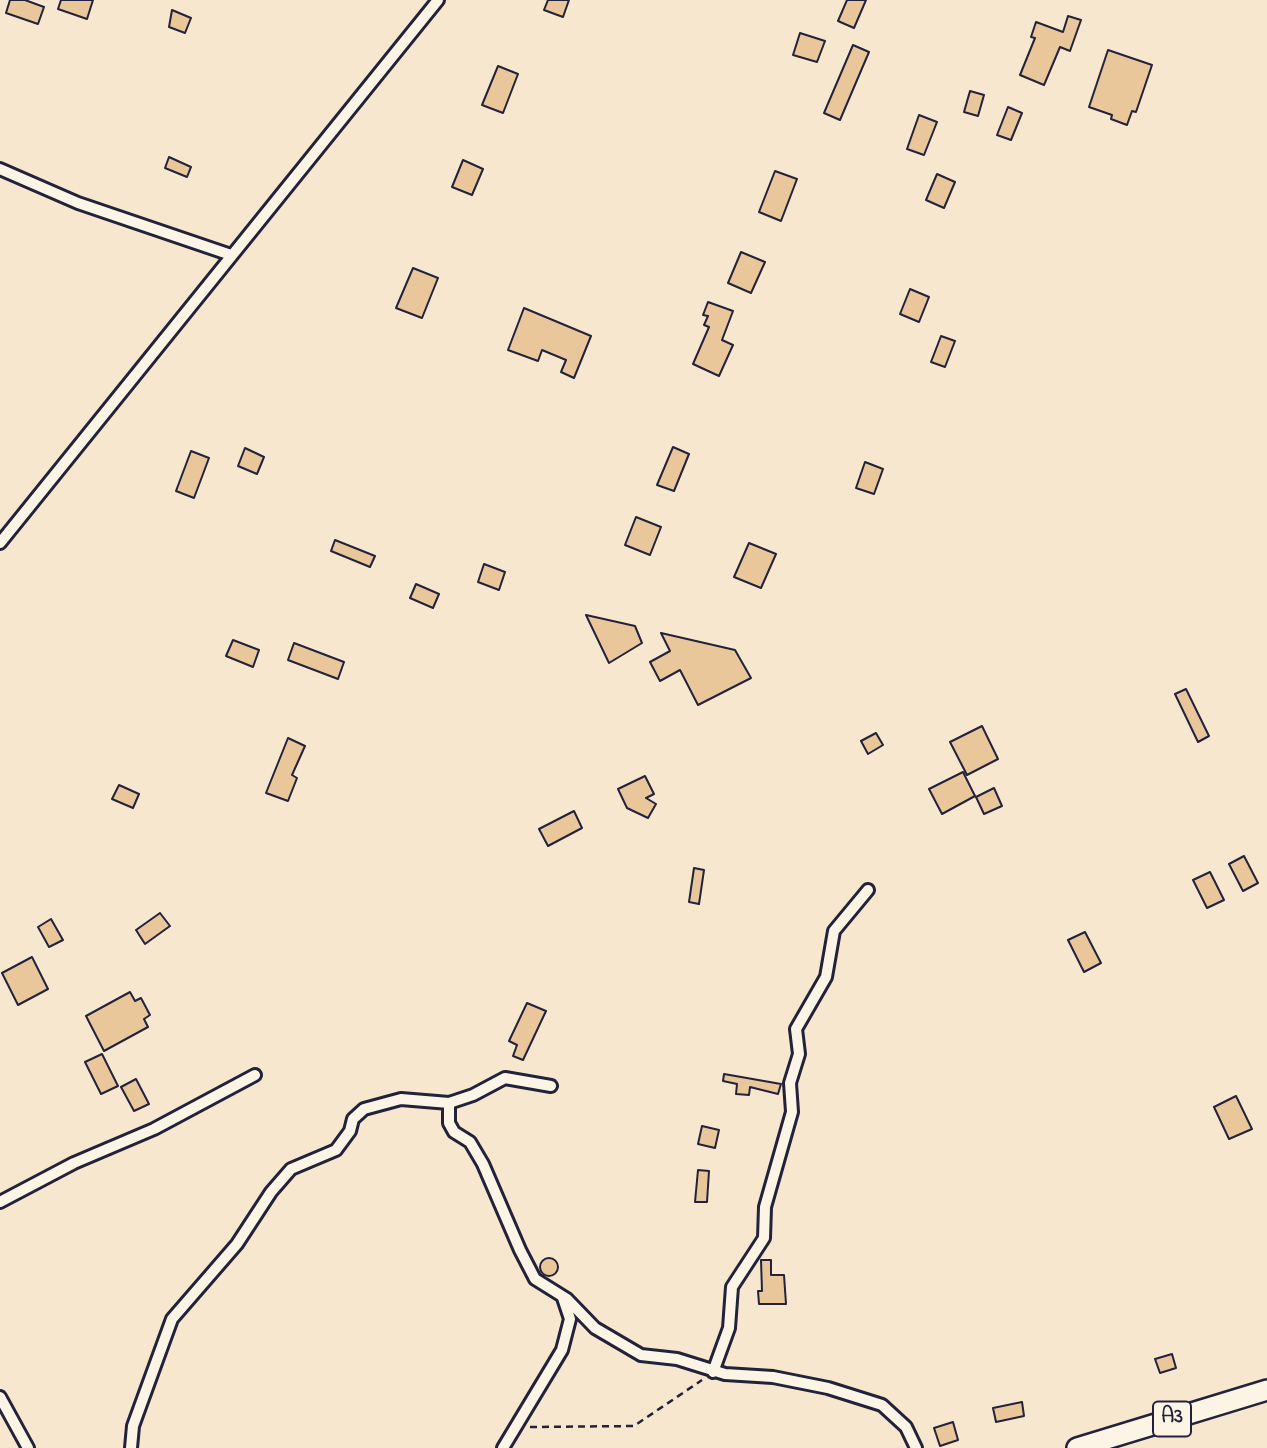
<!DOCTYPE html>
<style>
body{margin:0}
canvas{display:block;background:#f7e7cf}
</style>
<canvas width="1267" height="1448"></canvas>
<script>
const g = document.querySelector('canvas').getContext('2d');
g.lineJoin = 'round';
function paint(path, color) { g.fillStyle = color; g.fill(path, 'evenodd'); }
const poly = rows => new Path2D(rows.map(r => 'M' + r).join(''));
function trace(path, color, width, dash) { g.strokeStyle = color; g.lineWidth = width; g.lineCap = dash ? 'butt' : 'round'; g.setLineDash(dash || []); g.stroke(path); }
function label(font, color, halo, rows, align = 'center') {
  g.font = font + ' "Indie Flower",sans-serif'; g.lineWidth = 7; g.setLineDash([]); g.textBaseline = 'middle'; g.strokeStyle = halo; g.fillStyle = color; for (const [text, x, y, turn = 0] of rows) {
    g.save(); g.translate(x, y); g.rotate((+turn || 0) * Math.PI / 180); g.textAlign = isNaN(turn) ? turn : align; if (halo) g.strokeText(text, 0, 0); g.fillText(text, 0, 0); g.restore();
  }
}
const building = poly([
 [10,0,25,0,44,7,38,24,6,13,10,0],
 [61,0,93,0,87,19,58,9,61,0],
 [548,0,569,0,563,17,544,10,548,0],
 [847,0,866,0,854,28,838,21,847,0],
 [172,10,191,18,185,33,169,27,172,10],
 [1068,16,1081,20,1070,51,1060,47,1044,85,1020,75,1035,38,1031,37,1036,22,1063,32,1068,16],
 [800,33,825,41,817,62,793,55,800,33],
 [853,45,869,52,840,120,824,113,853,45],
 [1108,50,1152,65,1136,112,1132,111,1127,125,1111,119,1112,115,1089,107,1108,50],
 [498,66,518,74,503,113,482,105,498,66],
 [970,91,984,95,978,116,964,112,970,91],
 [1008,107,1022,113,1011,140,997,135,1008,107],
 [919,115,937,122,924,155,907,149,919,115],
 [169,157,191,167,187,177,165,168,169,157],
 [463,160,483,169,472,195,452,187,463,160],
 [775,171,797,179,781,221,759,212,775,171],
 [937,174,955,182,944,208,926,200,937,174],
 [741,252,765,262,751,293,728,283,741,252],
 [413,268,438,278,422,318,396,308,413,268],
 [910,289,929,297,919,322,900,314,910,289],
 [708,302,733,311,722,340,733,345,719,376,693,364,709,327,704,325,708,316,703,315,708,302],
 [524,308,591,336,574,378,561,372,566,360,542,350,538,361,508,350,524,308],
 [941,336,955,341,945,367,931,362,941,336],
 [673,447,689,454,674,491,657,485,673,447],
 [245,448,264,457,257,474,238,466,245,448],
 [191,451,209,458,194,498,176,491,191,451],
 [865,462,883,469,874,494,856,488,865,462],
 [636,517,661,527,650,555,625,545,636,517],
 [335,540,375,556,370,567,331,551,335,540],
 [749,543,776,554,761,588,734,577,749,543],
 [484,564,505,572,499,590,478,582,484,564],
 [416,584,439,594,433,608,410,598,416,584],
 [586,615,635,626,642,643,609,663,586,615],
 [661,633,735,650,751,678,698,705,680,670,660,681,650,662,670,651,661,633],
 [233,640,259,650,253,667,226,656,233,640],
 [294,643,344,662,338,679,288,660,294,643],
 [1186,689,1209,736,1198,742,1175,694,1186,689],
 [982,726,998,759,967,775,950,742,982,726],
 [876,733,883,745,868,754,861,741,876,733],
 [288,738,305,746,292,775,297,778,288,801,266,793,288,738],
 [963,772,975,796,942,814,929,789,963,772],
 [645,776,654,794,646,798,656,804,648,818,627,808,618,789,645,776],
 [119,785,139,794,133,808,112,799,119,785],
 [994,788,1002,806,984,814,976,797,994,788],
 [574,811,582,828,548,846,539,829,574,811],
 [1244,856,1258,883,1243,891,1229,864,1244,856],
 [694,868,704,870,699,904,689,902,694,868],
 [1210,872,1224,900,1207,908,1193,880,1210,872],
 [160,913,170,926,145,944,136,930,160,913],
 [51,919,63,940,49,947,38,927,51,919],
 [1085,932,1101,963,1084,972,1068,940,1085,932],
 [32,957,48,989,18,1005,2,973,32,957],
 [130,992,135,1001,141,998,150,1015,144,1019,148,1027,104,1051,86,1016,130,992],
 [527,1003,546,1011,523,1060,513,1056,517,1045,509,1041,527,1003],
 [102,1054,118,1086,101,1094,85,1062,102,1054],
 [724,1074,781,1084,778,1094,750,1087,749,1095,736,1094,737,1084,723,1081,724,1074],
 [136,1079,149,1104,134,1111,121,1087,136,1079],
 [1236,1096,1252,1129,1229,1139,1214,1107,1236,1096],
 [702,1126,719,1130,715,1148,698,1144,702,1126],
 [698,1170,709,1171,707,1202,695,1202,698,1170],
 '540 1267a9 9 0 1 1 18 0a9 9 0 1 1-18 0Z',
 [761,1260,771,1260,771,1275,784,1275,786,1304,759,1304,758,1291,762,1291,761,1260],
 [1172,1354,1176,1368,1160,1373,1155,1359,1172,1354],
 [1022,1402,1024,1416,996,1422,993,1408,1022,1402],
 [953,1422,958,1440,940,1446,934,1428,953,1422]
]);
paint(building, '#eac79b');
trace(building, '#22223b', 2);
const minor = poly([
 [0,169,78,203,231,255],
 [0,543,438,0],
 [449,1103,449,1123,454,1132,470,1142,483,1164,520,1250,535,1279,567,1299,595,1328,641,1355,677,1359,725,1374,773,1377,828,1388,882,1405,906,1427,916,1448],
 [0,1202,74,1163,154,1129,255,1075],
 [713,1372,729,1328,732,1287,764,1238,765,1207,792,1112,790,1083,799,1054,796,1029,826,977,834,931,868,890],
 [0,1397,28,1448],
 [131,1448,133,1426,172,1319,237,1244,271,1192,291,1169,336,1150,350,1131,353,1119,364,1109,401,1099,449,1103,473,1095,505,1078,551,1086],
 [503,1448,562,1350,570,1319,563,1298]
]);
const trunk = poly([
 [1077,1448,1267,1390]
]);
trace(minor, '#22223b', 16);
trace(trunk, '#22223b', 24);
trace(poly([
 [530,1427,634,1426,702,1380]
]), '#22223b', 2.5, [7, 5]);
trace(minor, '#fcf5e5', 10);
trace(trunk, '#fcf5e5', 19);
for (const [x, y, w] of [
 [1172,1419,38]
]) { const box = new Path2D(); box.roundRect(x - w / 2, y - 17.5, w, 35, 5); g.fillStyle = '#fcf5e5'; g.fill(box); trace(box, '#22223b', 2); }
label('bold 21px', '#22223b', null, [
 ["A3",1172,1419]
]);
</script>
